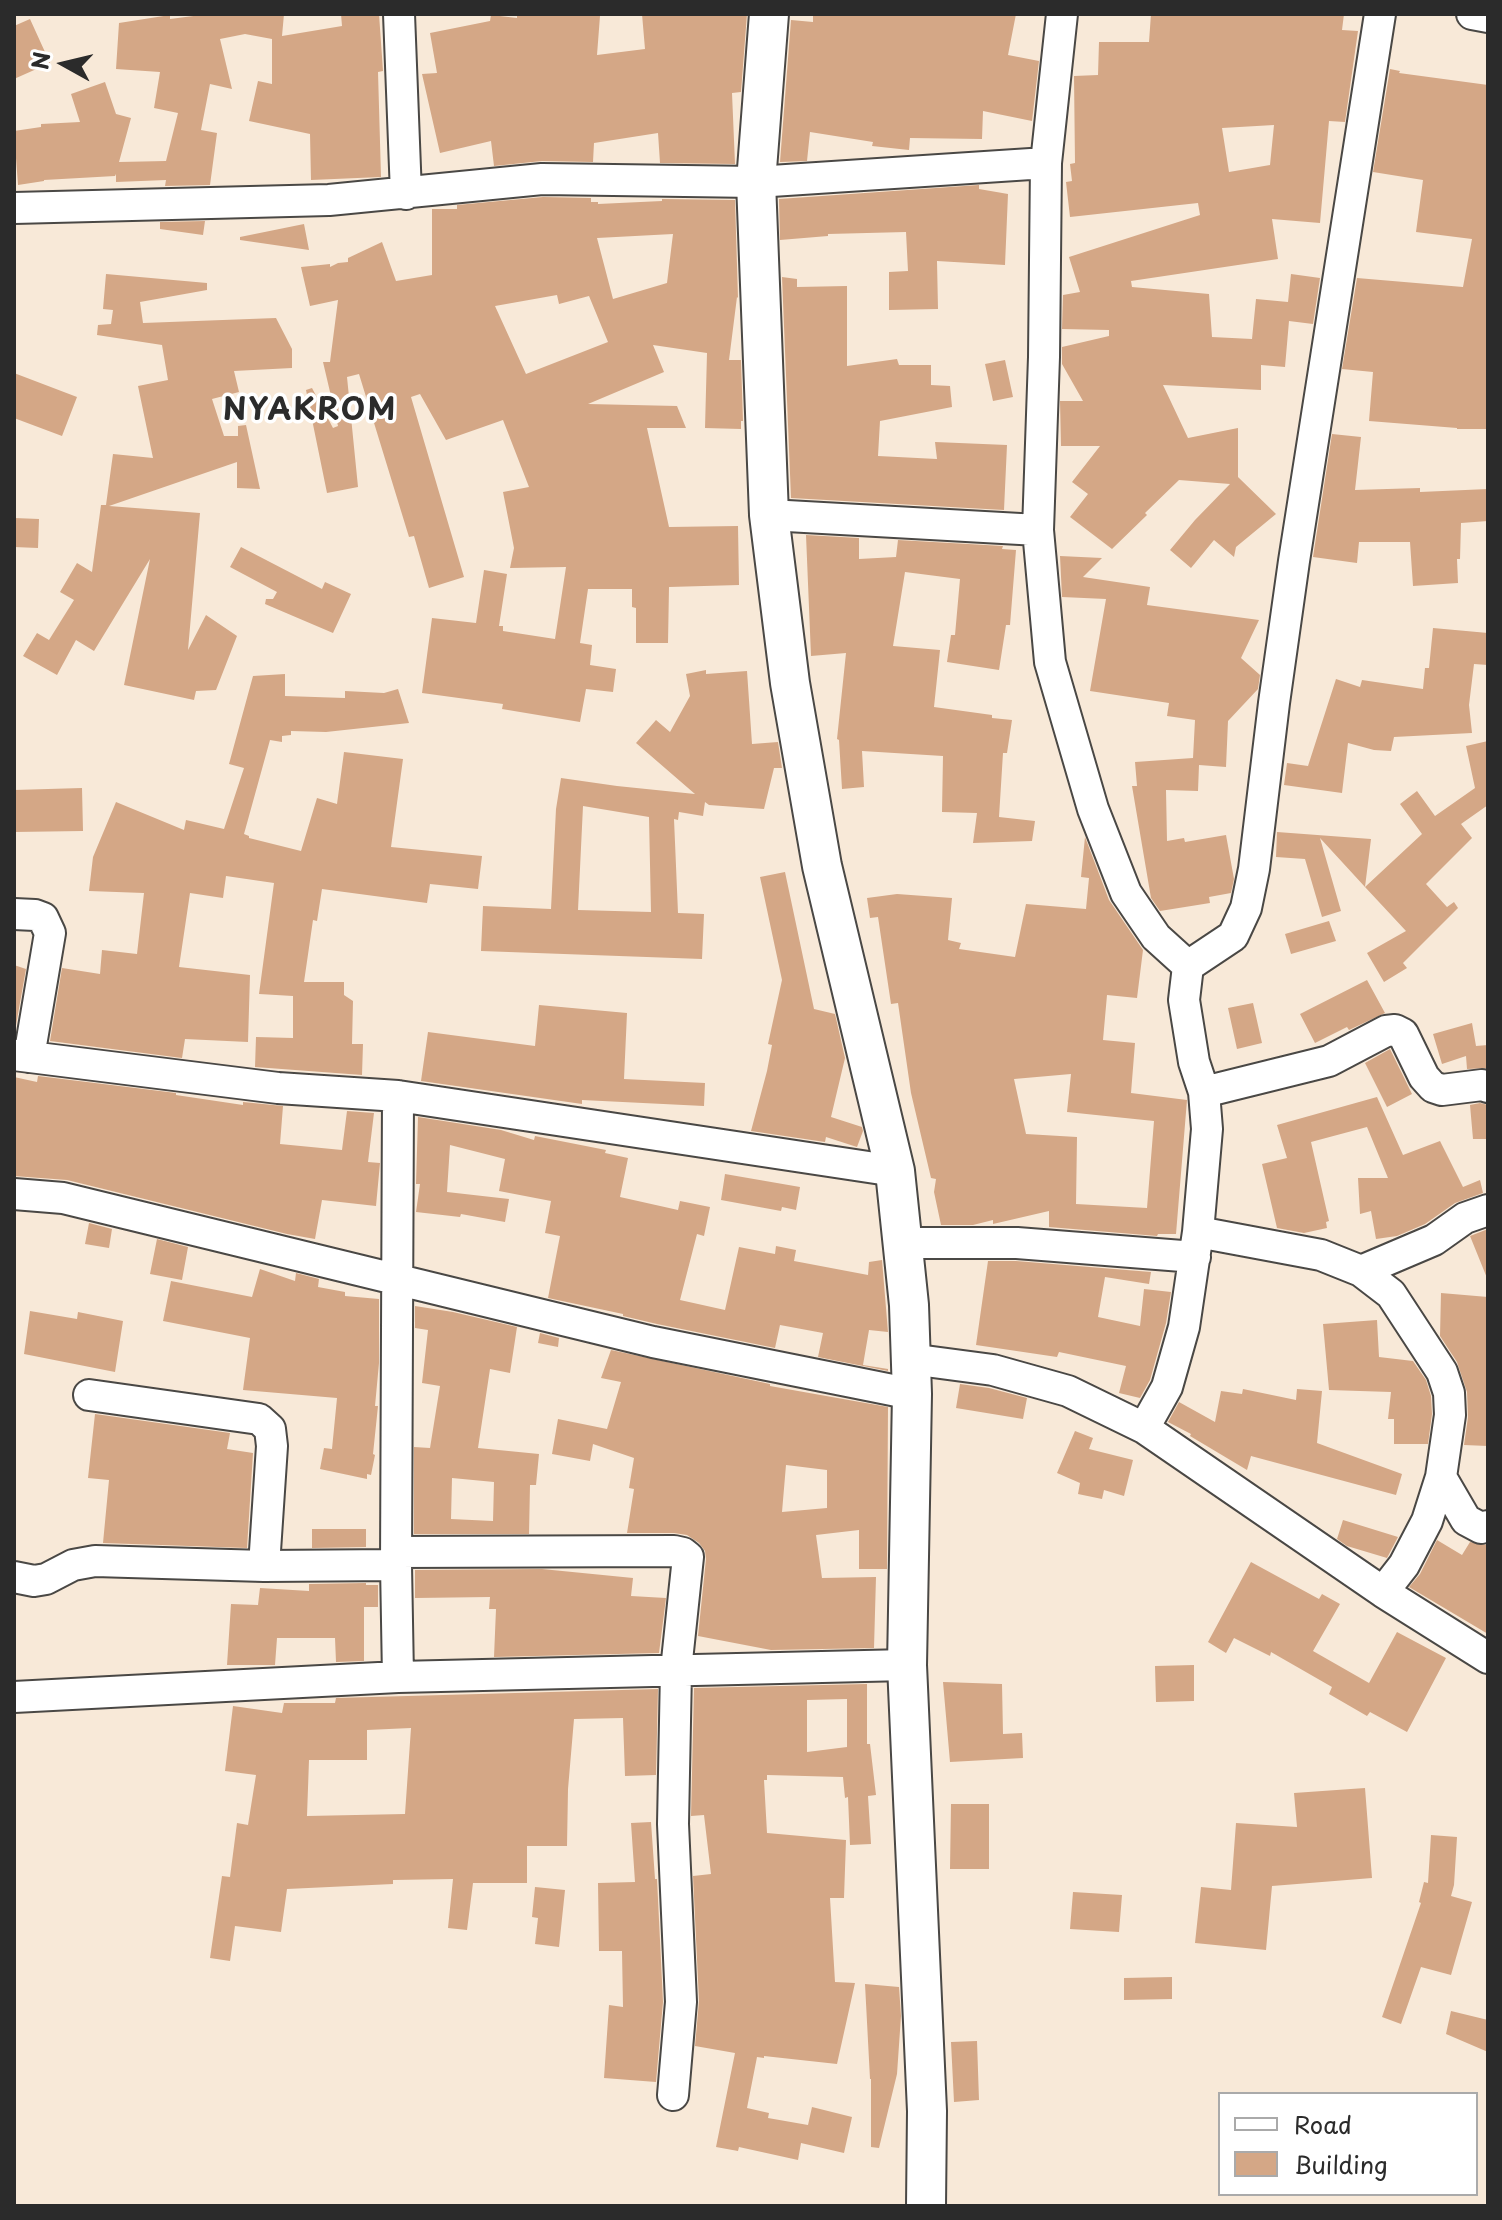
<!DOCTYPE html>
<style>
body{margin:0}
#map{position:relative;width:1502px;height:2220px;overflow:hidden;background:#f8e9d8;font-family:"Playpen Sans",sans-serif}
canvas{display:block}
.frame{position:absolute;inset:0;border:16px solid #2b2b2b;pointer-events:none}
.legend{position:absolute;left:1218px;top:2092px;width:260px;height:104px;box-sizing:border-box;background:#fff;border:2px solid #aaa;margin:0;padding:10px 14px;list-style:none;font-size:24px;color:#2b2b2b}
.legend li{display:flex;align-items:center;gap:16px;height:40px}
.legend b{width:40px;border:2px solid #aaa}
.north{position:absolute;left:24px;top:24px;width:80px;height:80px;-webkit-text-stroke:6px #fff;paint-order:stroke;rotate:278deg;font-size:22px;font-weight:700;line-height:32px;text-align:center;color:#2b2b2b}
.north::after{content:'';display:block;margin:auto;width:28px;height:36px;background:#2b2b2b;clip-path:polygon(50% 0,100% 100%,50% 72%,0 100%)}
</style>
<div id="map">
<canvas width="1502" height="2220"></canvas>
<div class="frame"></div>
<ul class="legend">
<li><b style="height:10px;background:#fff"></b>Road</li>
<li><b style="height:22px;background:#d4a786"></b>Building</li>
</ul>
<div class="north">N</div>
</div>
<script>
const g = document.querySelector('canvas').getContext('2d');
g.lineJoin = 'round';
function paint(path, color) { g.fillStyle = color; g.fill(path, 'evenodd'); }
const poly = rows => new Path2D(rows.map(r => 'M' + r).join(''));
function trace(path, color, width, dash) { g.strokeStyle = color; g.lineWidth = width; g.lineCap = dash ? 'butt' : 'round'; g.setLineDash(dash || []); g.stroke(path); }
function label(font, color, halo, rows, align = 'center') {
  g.font = font + ' "Playpen Sans",sans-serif'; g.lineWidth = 7; g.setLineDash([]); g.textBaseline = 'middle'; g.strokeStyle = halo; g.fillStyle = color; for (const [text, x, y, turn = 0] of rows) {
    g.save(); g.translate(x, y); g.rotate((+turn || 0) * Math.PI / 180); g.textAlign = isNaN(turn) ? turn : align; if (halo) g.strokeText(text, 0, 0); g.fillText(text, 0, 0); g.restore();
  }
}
paint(poly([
 [209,14,284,14,282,36,342,26,341,14,379,14,383,71,378,72,381,177,311,180,310,134,249,121,258,81,272,84,272,39,245,34,220,39,232,89,210,84,201,130,217,133,210,185,165,186,166,180,116,182,116,174,115,176,44,180,44,181,18,185,14,131,41,127,41,124,80,122,71,94,105,82,116,114,131,118,119,162,166,161,178,113,154,108,160,72,116,69,119,23,170,15,170,19],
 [517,14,600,16,597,55,645,49,642,14,747,14,741,92,732,93,735,164,660,163,658,133,594,143,593,162,542,161,494,166,491,141,440,153,422,74,437,73,430,33,490,21,491,15,517,18],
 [813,14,1016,14,1008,55,1039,61,1032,121,983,111,982,139,910,138,909,150,872,146,873,142,810,132,807,161,780,162,791,20,813,22],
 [1151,14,1344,14,1342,30,1358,31,1345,122,1329,121,1320,223,1272,219,1278,259,1131,281,1132,287,1209,294,1212,337,1252,339,1256,299,1288,302,1291,274,1320,278,1313,324,1289,321,1285,367,1261,365,1261,390,1163,385,1188,438,1238,428,1238,477,1276,514,1236,547,1234,557,1214,540,1191,568,1170,550,1195,520,1230,484,1179,480,1145,513,1147,515,1112,549,1070,517,1088,494,1072,482,1100,446,1061,446,1060,401,1083,401,1062,364,1062,347,1109,336,1109,330,1062,329,1063,295,1080,292,1069,257,1200,215,1198,203,1070,217,1066,182,1072,181,1070,164,1075,163,1074,76,1098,75,1099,42,1149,42],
 [1274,125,1270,165,1229,172,1222,128],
 [30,19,50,63,14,79,14,26],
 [1390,69,1400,71,1399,73,1488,85,1488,429,1457,429,1457,428,1369,421,1373,372,1342,369,1357,278,1463,287,1472,239,1416,232,1423,180,1373,172],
 [979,185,979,189,1008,194,1005,265,937,261,938,309,889,310,889,272,908,271,906,232,828,234,828,236,780,240,779,199],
 [543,197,591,198,591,202,598,202,598,204,662,201,662,199,735,200,738,298,737,297,729,360,741,360,743,421,741,421,741,429,705,428,707,353,653,345,664,372,588,404,677,406,686,428,647,428,669,527,738,526,739,585,669,587,668,643,636,643,636,608,632,607,632,589,588,589,580,643,592,645,590,665,616,669,613,692,586,689,580,722,502,709,503,704,422,693,432,618,476,623,484,570,507,574,499,626,503,626,503,631,555,639,566,567,510,568,514,548,503,492,529,487,503,420,446,440,420,394,411,397,464,577,429,588,414,536,409,537,359,374,347,377,358,487,327,493,306,390,312,388,333,428,338,426,323,362,330,362,338,300,310,306,301,267,330,264,330,267,338,263,348,262,348,258,382,242,396,281,432,275,432,209,457,209,457,205],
 [673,234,667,283,613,299,597,238],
 [557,295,559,304,589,296,608,342,526,374,495,306],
 [205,221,203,235,160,229,160,222],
 [304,224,309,250,240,240,240,237],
 [106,274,207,283,207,290,140,302,143,323,276,318,292,349,292,368,234,371,239,392,212,399,224,436,238,436,238,426,246,425,260,489,237,488,237,462,109,506,200,513,188,650,206,615,237,636,216,690,196,691,194,700,124,685,150,559,94,651,76,640,57,675,23,656,37,633,49,640,74,600,60,592,77,563,92,572,101,505,106,505,113,454,153,458,138,386,168,380,162,345,97,335,98,325,111,324,113,310,103,309],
 [782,277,797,279,797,287,847,286,847,366,897,359,899,365,931,365,931,385,950,386,952,407,880,421,878,456,937,459,935,442,1007,445,1004,510,791,498],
 [1005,360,1013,397,993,401,985,364],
 [14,373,77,397,62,436,14,418],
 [1332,434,1361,437,1355,490,1420,488,1420,492,1488,489,1488,521,1461,523,1460,559,1457,559,1458,583,1413,586,1410,542,1359,542,1357,563,1313,557],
 [14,518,39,519,38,548,14,547],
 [806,535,859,538,859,559,896,557,898,540,1003,546,1002,549,1016,550,1010,625,1006,625,999,670,947,662,951,635,955,635,960,579,905,572,893,646,940,650,934,707,992,715,992,718,1012,720,1007,753,1003,753,999,817,1035,821,1032,841,973,843,977,813,942,812,943,756,862,751,864,787,842,789,839,740,837,739,846,653,811,656],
 [241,547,322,589,325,582,351,594,333,633,265,604,266,599,273,599,277,592,230,567],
 [1060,556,1102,558,1083,577,1150,587,1147,605,1259,620,1241,658,1260,675,1258,689,1228,721,1226,767,1199,765,1198,791,1166,790,1167,841,1184,838,1185,842,1226,835,1234,879,1231,893,1209,897,1210,903,1160,911,1151,898,1132,786,1137,786,1135,762,1193,758,1195,720,1167,716,1169,703,1090,691,1106,599,1062,597],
 [1433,628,1488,633,1488,665,1474,664,1469,705,1472,733,1394,737,1391,751,1374,750,1348,743,1342,793,1284,785,1287,763,1308,766,1336,679,1360,687,1362,680,1423,689,1425,668,1429,668],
 [706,670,706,674,747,671,752,744,778,742,782,768,774,768,764,809,709,805,705,802,703,816,679,812,678,820,674,819,678,913,704,914,702,959,481,951,483,906,551,909,556,809,561,778,617,786,695,794,636,743,656,720,670,732,690,696,686,674],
 [583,806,649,817,651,912,578,910],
 [285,674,285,696,345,698,345,691,384,693,398,689,409,723,326,732,291,731,291,735,282,736,282,742,270,740,244,834,249,836,249,838,301,851,317,798,337,804,344,752,403,759,391,847,482,856,478,889,430,884,427,903,322,889,317,921,313,920,304,982,344,982,344,995,353,1001,352,1044,363,1044,362,1075,255,1067,256,1037,293,1038,293,996,259,994,274,883,226,876,223,898,190,893,179,967,250,975,248,1042,185,1039,182,1058,50,1041,62,968,100,974,102,950,137,954,144,893,89,891,93,857,116,802,184,830,186,820,224,829,244,768,229,764,253,676],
 [1488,741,1488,805,1461,824,1472,838,1426,884,1447,907,1454,902,1458,908,1403,963,1407,968,1384,982,1367,953,1406,931,1365,887,1422,834,1400,804,1417,791,1435,816,1475,788,1466,746],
 [82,788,83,831,14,832,14,790],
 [1277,832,1371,839,1365,887,1320,838,1341,911,1322,917,1305,859,1276,857],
 [1085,837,1109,900,1143,950,1137,998,1107,995,1103,1040,1135,1043,1131,1093,1187,1100,1176,1234,1158,1234,1157,1236,1049,1227,1049,1211,993,1224,993,1220,973,1225,941,1225,934,1192,936,1179,931,1178,911,1093,898,1003,891,1004,878,917,870,918,867,898,897,894,952,898,948,940,961,943,959,949,1015,957,1026,904,1086,909,1089,878,1081,877],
 [1071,1074,1067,1112,1154,1121,1147,1208,1076,1204,1077,1137,1026,1134,1014,1079],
 [785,872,814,1009,835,1014,845,1058,831,1117,862,1127,863,1131,857,1147,826,1137,825,1142,751,1131,767,1071,772,1045,768,1044,782,980,760,877],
 [1329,921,1336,941,1291,954,1285,934],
 [14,965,26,969,15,1031,14,1031],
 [1367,980,1385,1013,1349,1030,1347,1027,1315,1043,1300,1014],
 [1253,1003,1262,1043,1237,1049,1228,1008],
 [539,1005,627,1013,624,1079,705,1083,704,1106,582,1100,582,1104,421,1081,428,1032,535,1046],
 [1472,1023,1476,1046,1488,1045,1488,1068,1467,1069,1466,1056,1442,1064,1433,1034],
 [1390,1049,1412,1094,1387,1107,1365,1063],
 [38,1076,176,1093,176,1095,243,1105,243,1102,283,1106,280,1144,342,1150,347,1111,374,1113,368,1162,380,1163,376,1206,322,1200,315,1239,287,1234,67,1180,14,1176,14,1077,37,1082],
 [1377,1097,1403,1155,1440,1141,1463,1187,1480,1180,1483,1193,1455,1203,1425,1224,1397,1236,1376,1239,1371,1211,1360,1214,1358,1178,1388,1178,1367,1127,1311,1142,1329,1221,1326,1222,1327,1228,1304,1233,1277,1228,1262,1164,1287,1158,1277,1125],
 [1480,1103,1488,1105,1488,1139,1473,1139,1470,1105],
 [418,1117,501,1130,534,1140,535,1136,606,1150,605,1153,628,1158,620,1197,678,1210,680,1201,710,1207,704,1236,697,1234,680,1300,725,1310,739,1247,775,1254,776,1246,796,1250,794,1261,868,1275,869,1262,882,1260,888,1332,869,1330,863,1365,888,1369,888,1371,818,1357,823,1333,780,1325,775,1348,657,1324,623,1316,623,1314,548,1298,560,1236,545,1233,551,1201,499,1191,505,1159,450,1145,447,1192,509,1199,505,1222,461,1214,460,1217,416,1212,420,1184,416,1184],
 [725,1174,800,1187,796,1210,782,1207,781,1211,721,1200],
 [89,1223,112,1229,109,1248,85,1244],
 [1488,1229,1488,1278,1487,1278,1470,1236],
 [157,1239,188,1247,182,1280,150,1274],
 [988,1261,1016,1261,1151,1272,1149,1284,1105,1277,1098,1317,1140,1326,1144,1289,1171,1292,1166,1323,1150,1380,1140,1398,1119,1393,1126,1366,1059,1352,1057,1357,976,1345],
 [260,1269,295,1281,296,1273,319,1279,318,1287,345,1292,345,1296,379,1299,379,1363,375,1406,378,1406,373,1454,375,1455,371,1475,367,1474,367,1479,320,1469,324,1448,332,1449,337,1398,243,1390,250,1338,163,1321,171,1281,252,1297],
 [1441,1293,1488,1297,1488,1446,1464,1445,1468,1417,1467,1392,1457,1362,1440,1336],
 [415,1306,453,1312,517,1327,510,1373,490,1369,478,1448,539,1454,536,1485,530,1485,529,1534,414,1534,414,1447,430,1448,440,1386,422,1383,428,1330,415,1328],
 [452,1478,494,1482,493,1521,451,1519],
 [30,1311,77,1319,78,1312,123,1321,115,1372,24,1354],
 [1377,1320,1379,1357,1413,1361,1426,1380,1431,1396,1432,1414,1428,1444,1394,1444,1394,1419,1388,1419,1391,1392,1329,1390,1323,1324],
 [540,1333,559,1338,558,1347,538,1343],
 [611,1350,770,1384,770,1386,888,1407,887,1569,859,1569,859,1530,816,1535,822,1578,876,1577,874,1648,771,1650,698,1636,706,1559,705,1551,699,1543,687,1535,674,1533,627,1533,634,1489,629,1488,634,1458,593,1444,590,1461,552,1454,558,1419,607,1429,621,1382,601,1378],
 [786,1465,827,1470,827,1508,782,1512],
 [960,1384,989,1388,1027,1398,1023,1419,956,1408],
 [1243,1389,1296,1400,1297,1389,1322,1391,1317,1443,1402,1474,1396,1495,1251,1456,1247,1470,1190,1436,1191,1434,1168,1422,1179,1402,1215,1422,1221,1391,1242,1394],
 [95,1414,230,1433,227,1449,253,1453,247,1548,103,1543,109,1480,88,1478],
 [1075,1431,1093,1438,1089,1449,1133,1460,1124,1496,1104,1490,1102,1499,1078,1494,1080,1483,1057,1473],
 [1343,1520,1398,1537,1387,1558,1347,1546,1337,1539],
 [312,1529,366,1529,366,1547,312,1548],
 [1437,1540,1462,1555,1470,1542,1488,1545,1488,1634,1409,1587,1420,1574],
 [1251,1562,1319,1599,1322,1594,1340,1604,1313,1651,1369,1683,1397,1632,1446,1658,1407,1732,1370,1712,1367,1716,1329,1694,1332,1687,1271,1652,1270,1656,1234,1638,1226,1653,1208,1642],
 [542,1569,633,1578,631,1596,666,1598,659,1653,494,1657,496,1609,489,1609,490,1597,415,1598,415,1570],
 [366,1583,366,1585,378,1585,378,1607,364,1607,364,1661,336,1662,335,1638,277,1638,275,1665,227,1665,231,1604,258,1605,260,1588,309,1591,309,1584],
 [1194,1665,1194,1701,1156,1702,1155,1666],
 [943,1682,1002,1684,1003,1734,1022,1733,1023,1758,950,1762],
 [867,1684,867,1744,870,1744,876,1795,868,1796,871,1844,850,1845,848,1797,845,1798,843,1777,767,1775,767,1780,764,1780,767,1833,846,1840,844,1898,830,1898,835,1982,855,1983,837,2064,764,2056,764,2058,757,2057,747,2108,769,2113,768,2118,808,2125,812,2107,852,2117,844,2153,801,2143,798,2160,739,2147,738,2151,716,2147,735,2053,695,2046,699,2001,693,1876,711,1874,704,1815,691,1816,694,1688],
 [847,1699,847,1747,807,1752,807,1700],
 [658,1689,656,1775,625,1776,623,1718,574,1719,568,1789,567,1846,527,1846,527,1883,473,1883,467,1930,448,1928,453,1879,393,1880,393,1884,287,1889,281,1932,235,1926,230,1961,210,1958,222,1876,230,1877,237,1823,248,1825,256,1775,225,1771,233,1706,282,1713,284,1703,335,1703,336,1698],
 [411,1728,405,1814,307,1816,309,1760,367,1760,367,1730],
 [1365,1788,1372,1878,1272,1886,1266,1950,1195,1943,1201,1887,1231,1890,1236,1823,1297,1827,1294,1793],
 [951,1804,989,1804,989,1869,950,1869],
 [651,1822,655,1879,657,1879,663,2002,656,2082,604,2078,609,2005,623,2007,622,1951,599,1951,598,1883,635,1882,631,1823],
 [1431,1835,1457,1837,1454,1885,1451,1896,1472,1902,1451,1975,1421,1967,1401,2024,1382,2017,1421,1903,1419,1902,1424,1882,1428,1883],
 [535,1887,565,1890,559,1947,535,1944,538,1918,532,1917],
 [1073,1892,1122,1895,1119,1932,1070,1929],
 [1172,1977,1172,1999,1124,2000,1124,1978],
 [865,1984,899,1987,901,2016,897,2074,879,2148,871,2147,871,2079,870,2079],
 [1451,2011,1488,2020,1488,2052,1446,2034],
 [977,2041,979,2100,954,2102,951,2042]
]), '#d4a786');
const minor = poly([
 [399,14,406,194],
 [1062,14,1046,163,1044,357,1038,530,1050,662,1093,809,1126,893,1156,937,1188,966],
 [1472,14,1488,17],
 [14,208,329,200,542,179,756,182,1046,163],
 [769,515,1038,530],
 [14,914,35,915,43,918,50,933,29,1057],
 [14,1055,278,1088,398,1096,895,1171],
 [1204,1092,1329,1061,1386,1031,1395,1030,1403,1034,1424,1077,1433,1087,1442,1090,1482,1085,1488,1087],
 [14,1194,63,1198,653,1342,912,1394],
 [1198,1232,1321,1255,1361,1271,1391,1294,1442,1372,1449,1393,1450,1415,1441,1477,1427,1521,1404,1565,1383,1592],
 [904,1243,1017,1243,1195,1257],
 [1361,1271,1434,1240,1465,1218,1488,1210],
 [910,1359,993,1370,1068,1391,1144,1428,1383,1592,1488,1658],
 [89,1395,259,1419,270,1429,272,1446,264,1566],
 [1144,1428,1167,1387,1184,1327,1198,1232,1207,1129,1204,1092,1194,1062,1184,1000,1188,966,1233,936,1246,908,1254,869,1274,703,1294,561,1380,14],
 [1441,1477,1466,1520,1481,1528,1488,1526],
 [396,1552,674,1551,683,1553,688,1557,676,1670,673,1824,681,2002,673,2095],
 [14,1577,34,1581,46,1579,73,1565,95,1561,264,1566,396,1565],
 [398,1677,396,1565,398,1096],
 [14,1697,398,1677,907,1665]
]);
const tertiary = poly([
 [769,14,756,182,769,515,790,683,822,866,895,1171,909,1305,912,1394,907,1665,927,2111,926,2206]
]);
trace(minor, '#4a4845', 34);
trace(tertiary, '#4a4845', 42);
trace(minor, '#fff', 30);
trace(tertiary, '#fff', 38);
g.letterSpacing = '2px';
label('bold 30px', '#2b2b2b', '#fff', [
 ["NYAKROM",310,412]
]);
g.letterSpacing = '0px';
</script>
